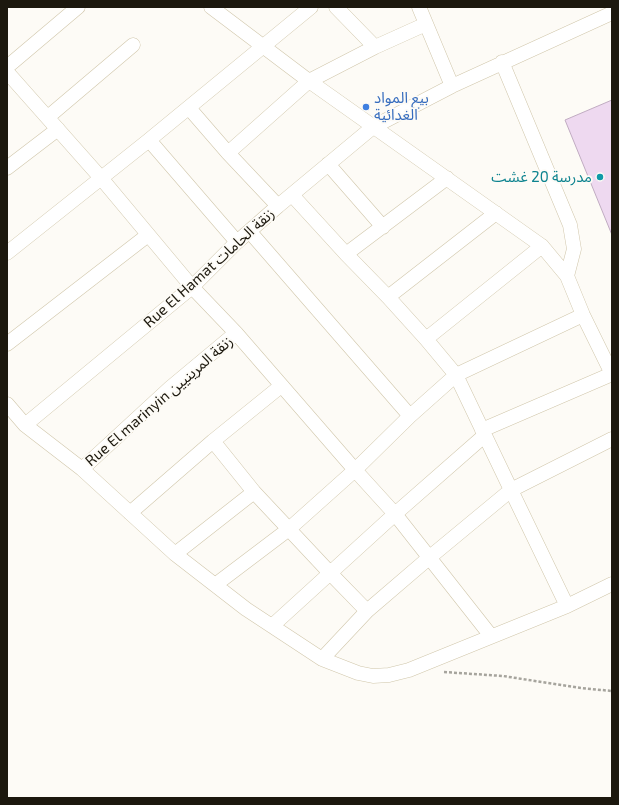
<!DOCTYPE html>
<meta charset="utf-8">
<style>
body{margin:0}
#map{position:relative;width:619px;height:805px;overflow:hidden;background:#fdfbf6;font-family:"Exo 2",sans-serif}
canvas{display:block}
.frame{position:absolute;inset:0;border:8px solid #1c180e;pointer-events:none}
</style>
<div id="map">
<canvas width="619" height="805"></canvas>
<div class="frame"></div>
</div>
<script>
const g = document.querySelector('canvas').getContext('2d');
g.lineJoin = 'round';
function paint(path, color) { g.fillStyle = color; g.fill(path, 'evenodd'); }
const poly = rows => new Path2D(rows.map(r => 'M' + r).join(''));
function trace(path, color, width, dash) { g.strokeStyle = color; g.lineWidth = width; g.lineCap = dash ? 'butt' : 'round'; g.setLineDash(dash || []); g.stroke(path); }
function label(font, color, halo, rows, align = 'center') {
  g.font = font + ' "Exo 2","Noto Sans Arabic",sans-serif'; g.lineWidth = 3.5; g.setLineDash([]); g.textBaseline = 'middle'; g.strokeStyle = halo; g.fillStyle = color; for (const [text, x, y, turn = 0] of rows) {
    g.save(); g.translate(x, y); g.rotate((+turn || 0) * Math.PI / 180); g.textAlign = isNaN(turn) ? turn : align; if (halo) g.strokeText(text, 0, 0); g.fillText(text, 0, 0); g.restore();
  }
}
const building = poly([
 [612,100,612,235,565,120,612,100]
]);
paint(building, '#eed9f0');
trace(building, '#c0abc1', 1);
const minor = poly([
 [211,7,309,81,542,246,567,276,583,315,612,374],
 [336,7,375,47],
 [419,7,452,86],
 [502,62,570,225,574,249,567,276],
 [7,67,78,7],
 [7,72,101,178,192,287,236,333,355,470,395,514,491,636],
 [189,108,228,153,278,206],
 [48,117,133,45],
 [228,153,309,81,375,47,426,24],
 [328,164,383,227],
 [7,168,58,129],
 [292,195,346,254,388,297,426,339,456,375,511,490,430,557,367,611,322,659],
 [250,232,410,416],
 [237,242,149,140,311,7],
 [7,253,149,140],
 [346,254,447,178],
 [388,297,496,213],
 [426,339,542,246],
 [7,344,148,235],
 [7,404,25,425,82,469,175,554,246,609,322,659,358,673,373,676,389,675,409,670,567,606,612,584],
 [25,425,192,287,237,242,278,206,373,127,452,86,612,13],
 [482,430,612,374],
 [213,441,254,492,330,573,367,611],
 [82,469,170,388,236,333],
 [130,513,213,441,281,386],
 [175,554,254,492],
 [215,585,289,529,355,470,410,416,456,375,583,315],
 [567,606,511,490,612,439],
 [272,626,395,514,484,436]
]);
trace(minor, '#d0c6aa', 15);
trace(poly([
 [444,672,503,676,581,688,612,691]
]), '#a6a49d', 2.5, [3, 2]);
trace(minor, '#fff', 14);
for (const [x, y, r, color] of [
 [366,107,4,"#3f7fe0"],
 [600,177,4,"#0f9aa8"]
]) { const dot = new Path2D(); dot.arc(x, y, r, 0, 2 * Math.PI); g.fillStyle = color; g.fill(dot); trace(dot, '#fdfbf6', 1.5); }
label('15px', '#366cbe', '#fdfbf6', [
 ["بيع المواد",374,98],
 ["الغدائية",374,115]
], 'left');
label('15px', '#0d838f', '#fdfbf6', [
 ["مدرسة 20 غشت",592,177]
], 'right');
label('15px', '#1c180e', '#fdfbf6', [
 ["Rue El Hamat زنقة الحامات",209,268,-42],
 ["Rue El marinyin زنقة المرينيين",159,401,-41]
]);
</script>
